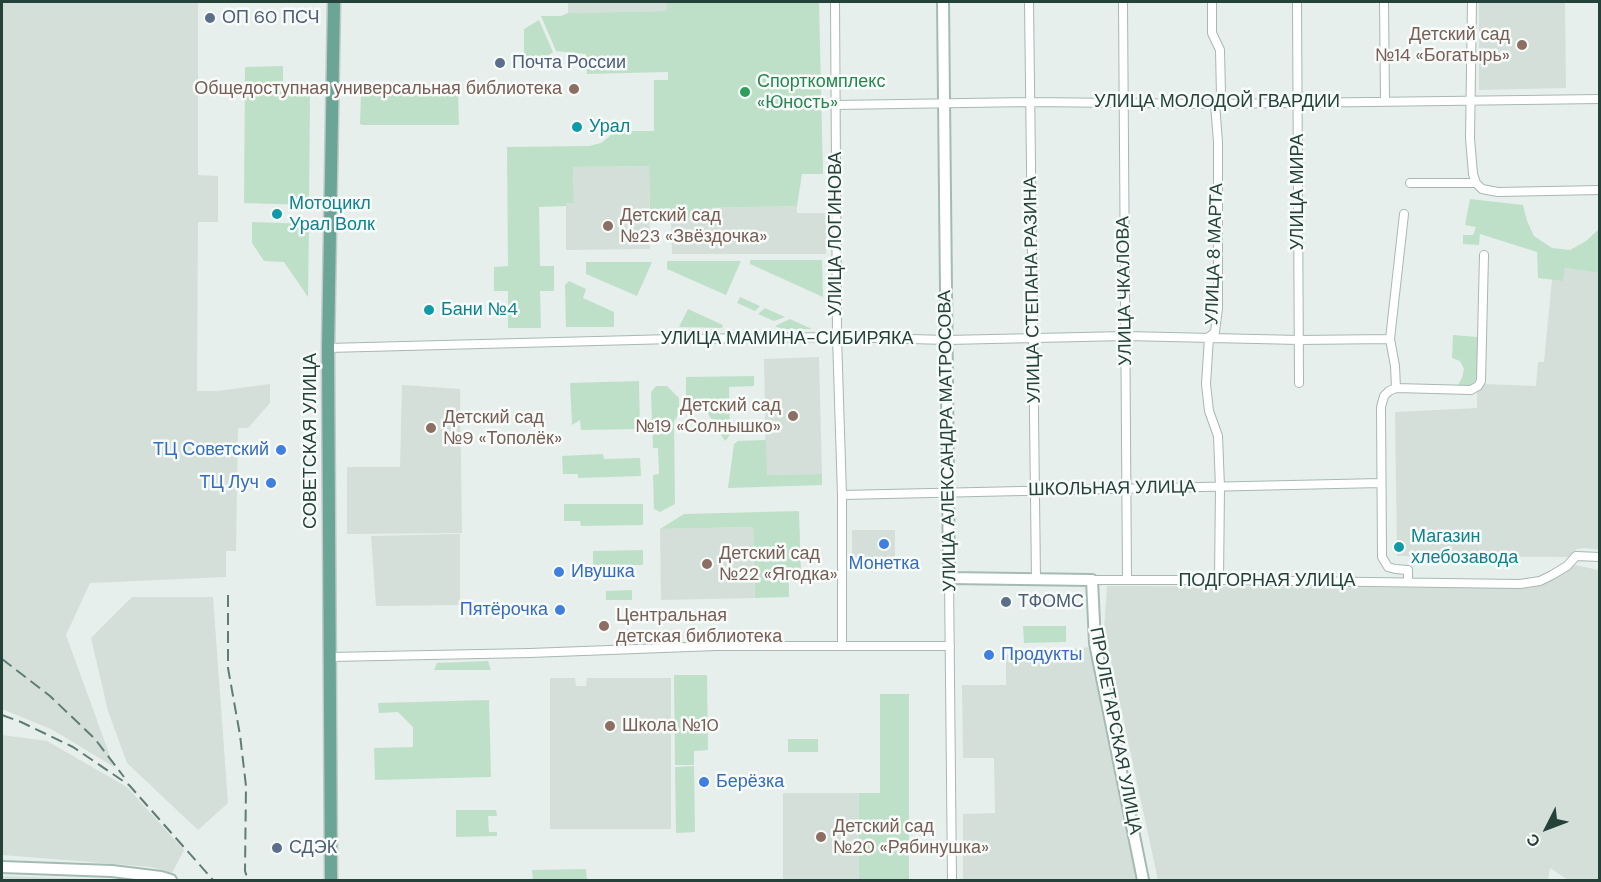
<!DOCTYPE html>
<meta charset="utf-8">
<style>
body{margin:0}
#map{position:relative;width:1601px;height:882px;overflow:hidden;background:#e6efeb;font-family:"DM Sans",sans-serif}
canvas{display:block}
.frame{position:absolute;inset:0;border:3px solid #24423a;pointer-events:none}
.north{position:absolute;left:1517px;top:798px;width:60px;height:60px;-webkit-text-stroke:4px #f7fbf9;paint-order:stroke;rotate:228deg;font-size:16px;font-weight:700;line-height:24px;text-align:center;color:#24423a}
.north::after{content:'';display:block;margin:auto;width:21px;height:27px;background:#24423a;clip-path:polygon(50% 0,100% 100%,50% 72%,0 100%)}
</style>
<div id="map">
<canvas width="1601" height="882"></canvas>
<div class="frame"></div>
<div class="north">С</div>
</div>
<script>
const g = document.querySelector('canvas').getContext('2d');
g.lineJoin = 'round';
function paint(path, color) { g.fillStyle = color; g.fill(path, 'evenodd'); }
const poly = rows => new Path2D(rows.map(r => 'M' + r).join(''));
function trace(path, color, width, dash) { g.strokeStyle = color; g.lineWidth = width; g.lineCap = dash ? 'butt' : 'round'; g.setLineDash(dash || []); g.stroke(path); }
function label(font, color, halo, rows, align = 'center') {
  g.font = font + ' "DM Sans",sans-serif'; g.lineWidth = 5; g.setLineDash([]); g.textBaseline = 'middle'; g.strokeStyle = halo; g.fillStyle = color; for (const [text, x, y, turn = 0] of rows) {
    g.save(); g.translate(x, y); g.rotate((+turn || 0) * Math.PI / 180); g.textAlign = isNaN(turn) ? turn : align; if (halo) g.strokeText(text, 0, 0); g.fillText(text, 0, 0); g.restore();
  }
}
paint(poly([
 [2,2,198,2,198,175,218,176,218,222,198,222,197,391,217,391,270,384,270,403,248,428,238,428,236,551,226,551,226,577,90,583,66,635,114,767,53,730,2,709],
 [568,2,667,2,667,11,568,13],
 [1479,2,1565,2,1566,88,1479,90],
 [649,166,650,249,566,250,566,203,574,203,573,167],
 [797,206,797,213,826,213,826,254,672,254,671,219,704,218,704,208],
 [1564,268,1599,273,1599,550,1585,548,1577,549,1571,557,1397,556,1395,412,1477,408,1477,390,1484,384,1536,386,1538,362,1544,362,1552,279,1563,280],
 [819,357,822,474,766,475,764,359],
 [402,385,460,389,462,533,347,534,347,467,400,467],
 [753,527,755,598,661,600,660,529],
 [852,530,895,530,895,560,852,560],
 [460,534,460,605,376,606,371,536],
 [1575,565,1599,570,1599,880,1568,880,1550,868,1548,880,1158,880,1104,629,1107,586,1528,588,1553,579],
 [132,597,213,597,228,803,198,830,127,763,108,711,91,638],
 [1091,647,1138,880,963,880,963,814,995,813,994,758,963,758,962,685,1006,685,1006,655],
 [550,678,575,678,576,686,586,686,587,678,671,678,671,829,550,829],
 [2,735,47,741,127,787,184,850,172,873,152,867,2,855],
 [783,793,859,793,859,880,783,880],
 [2,876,122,880,125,880,2,880]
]), '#d4dfda');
paint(poly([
 [667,2,819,2,823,174,802,174,797,206,705,208,705,218,650,219,649,166,573,167,574,203,566,203,566,206,539,207,540,266,554,266,554,291,540,291,541,328,508,328,508,291,494,291,494,267,508,266,507,147,589,146,601,143,616,131,654,131,654,80,668,80,668,72,587,74,586,54,556,51,541,16,561,16,568,13,667,11],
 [539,20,553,52,540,63,524,69,524,29],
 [283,66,283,95,310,95,309,205,244,203,245,67],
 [458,93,459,125,363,125,360,124,361,94],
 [1470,199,1523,205,1527,221,1534,236,1552,248,1570,250,1586,241,1599,229,1599,273,1565,268,1563,281,1538,278,1537,252,1480,234,1479,245,1463,244,1463,235,1473,235,1476,227,1465,225],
 [252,222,309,224,308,297,284,262,264,261,252,243],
 [750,260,822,260,823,297,750,264],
 [667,261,741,261,726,295,667,269],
 [586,262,652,262,637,296,586,274],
 [569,281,586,289,583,298,614,312,614,327,566,327,565,285],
 [740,297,760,306,755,311,737,303],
 [765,308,785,317,774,321,758,314],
 [688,309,723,325,722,328,679,327],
 [790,319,812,329,782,329,775,326],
 [1453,335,1477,337,1477,378,1473,384,1468,386,1458,385,1462,378,1464,369,1460,361,1452,358],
 [754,376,754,386,729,387,730,435,725,441,702,404,686,404,686,377],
 [639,381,640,429,581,430,580,420,572,425,570,383],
 [656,386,667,386,679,398,679,414,674,421,675,504,660,512,654,509,653,475,659,474,658,448,653,448,651,392],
 [766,440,767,475,822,474,822,485,728,488,734,444,738,441],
 [603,454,604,459,640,458,641,476,578,478,578,474,563,474,562,456],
 [564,504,643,504,643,525,581,526,580,521,564,521],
 [799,511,801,573,789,573,789,597,755,598,753,527,660,529,684,514],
 [643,550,643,565,593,565,593,551],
 [632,590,632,600,606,600,606,591],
 [1023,626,1066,626,1066,642,1024,643],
 [488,661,491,670,434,670,437,663],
 [674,675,707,675,708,750,694,751,694,765,675,765],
 [880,694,909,694,909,880,859,880,859,793,880,793],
 [489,700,491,777,375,780,374,748,413,747,413,727,398,712,379,713,378,703],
 [788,739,818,739,818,752,788,752],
 [694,766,695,832,676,833,675,767],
 [456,810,496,810,497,816,488,816,489,832,497,832,497,836,456,837],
 [586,869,587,880,533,880,532,870]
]), '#bfe0c8');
const street = poly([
 [835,2,837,337,842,495,842,646],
 [1029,2,1036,579],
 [1123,2,1127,580],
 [1212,2,1212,33,1220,50,1221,95,1215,104,1218,142,1218,308,1215,332,1209,337,1206,384,1209,411,1218,436,1220,487,1219,580],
 [1297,2,1299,383],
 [1384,2,1385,102],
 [1472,2,1470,138,1473,174,1476,183],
 [835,105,1030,102,1215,104,1600,99],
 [1410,183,1476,183,1482,189,1498,192,1600,190],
 [1404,214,1390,339,1395,366,1396,388,1389,391,1384,396,1381,407,1382,557,1388,567,1395,569,1408,570,1408,582],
 [328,348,673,339,837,337,947,340,1126,336,1299,340,1390,339],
 [1396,388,1471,390,1478,386,1481,381,1484,255],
 [842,495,1381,483],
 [949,578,952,880],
 [1092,580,1219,580,1520,584,1540,581,1552,575,1567,566,1576,556,1600,557],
 [330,657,530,653,716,646,950,646]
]);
const secondary = poly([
 [943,2,949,578,1092,580,1095,643,1143,880],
 [2,867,112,871,161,877,171,880]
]);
const primary = poly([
 [331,880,328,348,334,2]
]);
trace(street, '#a8b8b2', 10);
trace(secondary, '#a4bbb3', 14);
trace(primary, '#c2cac8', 15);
trace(street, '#fff', 8);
trace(secondary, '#fff', 10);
trace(primary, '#6aa596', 12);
trace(poly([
 [228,595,228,668,240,735,246,786,245,871,248,880],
 [2,659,50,696,95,739,124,777],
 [2,715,21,722,73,747,129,785,213,880]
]), '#5f7d75', 2, [12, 6]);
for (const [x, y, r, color] of [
 [210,18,6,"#5c6f8a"],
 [1522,45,6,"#8d6e63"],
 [500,63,6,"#5c6f8a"],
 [574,89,6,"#8d6e63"],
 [745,92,6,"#2e9e5b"],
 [577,127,6,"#0f9aa8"],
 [277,214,6,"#0f9aa8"],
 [608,226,6,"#8d6e63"],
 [429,310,6,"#0f9aa8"],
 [793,416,6,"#8d6e63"],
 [431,428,6,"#8d6e63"],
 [281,450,6,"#3f7fe0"],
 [271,483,6,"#3f7fe0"],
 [884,544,6,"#3f7fe0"],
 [1399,547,6,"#0f9aa8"],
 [707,564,6,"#8d6e63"],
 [559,572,6,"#3f7fe0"],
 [1006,602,6,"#5c6f8a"],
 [560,610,6,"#3f7fe0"],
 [604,626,6,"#8d6e63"],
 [989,655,6,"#3f7fe0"],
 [610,726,6,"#8d6e63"],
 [704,782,6,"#3f7fe0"],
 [821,837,6,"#8d6e63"],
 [277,848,6,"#5c6f8a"]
]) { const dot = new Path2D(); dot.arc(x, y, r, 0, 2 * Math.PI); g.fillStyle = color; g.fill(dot); trace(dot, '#f7fbf9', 2); }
label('18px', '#4e5e75', '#f7fbf9', [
 ["ОП 60 ПСЧ",222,18],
 ["Почта России",512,63],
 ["ТФОМС",1018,602],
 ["СДЭК",289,848]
], 'left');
label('18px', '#785e54', '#f7fbf9', [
 ["Детский сад",1510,35,"right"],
 ["№14 «Богатырь»",1510,56,"right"],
 ["Общедоступная универсальная библиотека",562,89,"right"],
 ["Детский сад",620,216],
 ["№23 «Звёздочка»",620,237],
 ["Детский сад",781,406,"right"],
 ["№19 «Солнышко»",781,427,"right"],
 ["Детский сад",443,418],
 ["№9 «Тополёк»",443,439],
 ["Детский сад",719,554],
 ["№22 «Ягодка»",719,575],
 ["Центральная",616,616],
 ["детская библиотека",616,637],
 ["Школа №10",622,726],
 ["Детский сад",833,827],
 ["№20 «Рябинушка»",833,848]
], 'left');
label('18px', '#27864d', '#f7fbf9', [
 ["Спорткомплекс",757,82],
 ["«Юность»",757,103]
], 'left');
label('18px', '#24423a', '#f7fbf9', [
 ["УЛИЦА МОЛОДОЙ ГВАРДИИ",1217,102],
 ["УЛИЦА МИРА",1298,192,-90],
 ["УЛИЦА ЛОГИНОВА",836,234,-90],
 ["УЛИЦА 8 МАРТА",1215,254,-88],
 ["УЛИЦА СТЕПАНА РАЗИНА",1033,290,-91],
 ["УЛИЦА ЧКАЛОВА",1125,291,-91],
 ["УЛИЦА МАМИНА-СИБИРЯКА",787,339],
 ["СОВЕТСКАЯ УЛИЦА",311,441,-90],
 ["УЛИЦА АЛЕКСАНДРА МАТРОСОВА",948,441,-91],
 ["ШКОЛЬНАЯ УЛИЦА",1112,489,-1],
 ["ПОДГОРНАЯ УЛИЦА",1267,581],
 ["ПРОЛЕТАРСКАЯ УЛИЦА",1115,731,79]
]);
label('18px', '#0d838f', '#f7fbf9', [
 ["Урал",589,127],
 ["Мотоцикл",289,204],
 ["Урал Волк",289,225],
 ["Бани №4",441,310],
 ["Магазин",1411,537],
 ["хлебозавода",1411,558]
], 'left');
label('18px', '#366cbe', '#f7fbf9', [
 ["ТЦ Советский",269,450],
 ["ТЦ Луч",259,483],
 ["Монетка",884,564,"center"],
 ["Ивушка",571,572,"left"],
 ["Пятёрочка",548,610],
 ["Продукты",1001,655,"left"],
 ["Берёзка",716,782,"left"]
], 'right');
</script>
